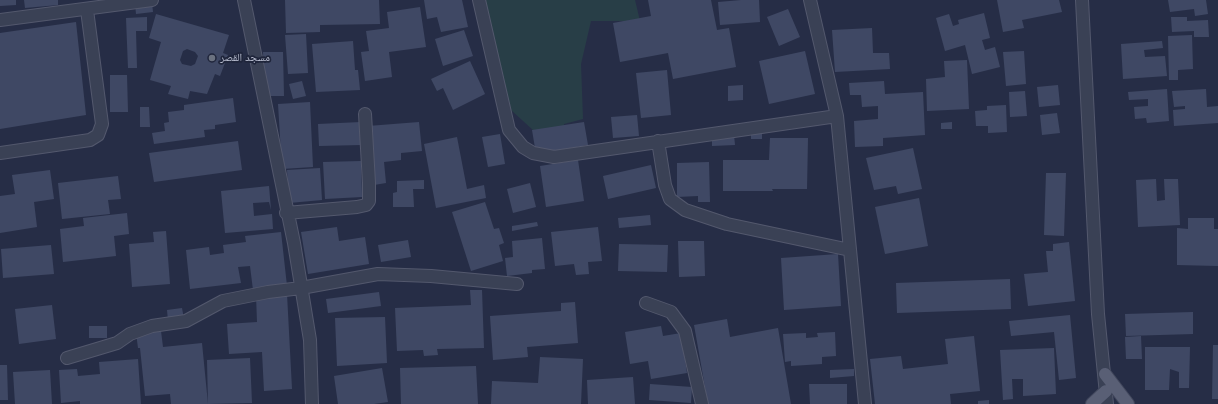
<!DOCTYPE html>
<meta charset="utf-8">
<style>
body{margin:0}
canvas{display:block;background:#262d46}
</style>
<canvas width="1218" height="404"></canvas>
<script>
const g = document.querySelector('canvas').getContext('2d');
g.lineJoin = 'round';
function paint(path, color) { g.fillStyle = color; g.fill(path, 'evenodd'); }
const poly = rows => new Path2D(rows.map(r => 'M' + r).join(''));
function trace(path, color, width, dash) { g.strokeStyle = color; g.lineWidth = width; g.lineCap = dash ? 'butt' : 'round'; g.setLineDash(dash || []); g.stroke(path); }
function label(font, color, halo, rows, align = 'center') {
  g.font = font + ' "Fira Sans","Noto Naskh Arabic",sans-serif'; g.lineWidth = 3.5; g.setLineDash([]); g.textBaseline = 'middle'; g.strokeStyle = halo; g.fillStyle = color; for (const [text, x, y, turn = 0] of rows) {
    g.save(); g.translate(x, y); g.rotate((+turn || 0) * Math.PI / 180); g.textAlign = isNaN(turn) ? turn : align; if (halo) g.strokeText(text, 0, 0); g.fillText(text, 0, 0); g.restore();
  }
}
paint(poly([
 [475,0,635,0,640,21,591,21,581,64,583,119,564,124,563,140,545,141,511,110,493,65]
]), '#283e47');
paint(poly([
 [0,0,16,0,16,5,0,6],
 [24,0,58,0,58,5,25,8],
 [285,0,379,0,380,24,320,25,320,32,286,33],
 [424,0,462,0,468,27,441,32,437,17,427,19],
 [648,0,711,0,717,30,729,28,736,67,673,79,668,53,620,62,613,23,651,16],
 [741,0,759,0,760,22,720,25,718,2],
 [997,0,1059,0,1062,12,1022,20,1024,28,1003,32],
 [1168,0,1206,0,1208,14,1195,16,1194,9,1170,12],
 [152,3,153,12,136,14,135,4],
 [420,7,426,47,389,52,392,77,365,81,361,52,369,51,366,31,389,28,387,12],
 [788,9,800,37,779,46,767,17],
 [984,13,990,38,982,40,985,50,995,47,1000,67,972,74,965,45,945,51,936,18,949,14,953,26,959,24,958,20],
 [156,14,229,35,223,53,228,55,220,76,215,74,207,94,190,91,188,99,168,94,171,86,150,80,161,42,149,38],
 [187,49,195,52,198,56,195,64,191,66,182,64,180,60,183,51],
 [147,17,147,31,136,31,137,68,128,68,126,18],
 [1171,17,1187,17,1187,21,1208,20,1209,37,1194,37,1194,31,1172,32],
 [76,22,86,115,0,129,0,33],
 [872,28,873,53,889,53,890,69,835,72,832,30],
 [464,30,473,56,443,66,435,39],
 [306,34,308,73,288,74,285,35],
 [1192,35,1193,69,1178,70,1178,80,1169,80,1168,36],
 [353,41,355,70,358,70,360,90,316,92,312,44],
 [1162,41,1163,48,1144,50,1145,57,1165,56,1167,76,1123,79,1121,44],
 [805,51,815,94,769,104,759,61],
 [1024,51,1026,84,1006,86,1003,52],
 [263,52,283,52,284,96,264,96],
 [967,60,969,109,927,111,926,79,945,77,944,61],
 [470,61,485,94,453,110,443,88,437,91,431,79],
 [667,70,671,115,641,118,636,73],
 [110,75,127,75,128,112,110,112],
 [302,81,306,96,293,99,289,84],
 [884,81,885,94,923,92,925,135,883,138,883,146,855,147,854,121,878,119,878,106,862,107,861,95,850,95,849,83],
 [743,85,743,100,728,101,728,86],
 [1058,85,1060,105,1039,107,1037,87],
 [1167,89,1169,121,1147,123,1146,118,1135,119,1134,107,1148,106,1148,99,1129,100,1128,92],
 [1206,89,1207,107,1218,106,1218,123,1174,126,1173,110,1185,109,1185,106,1174,107,1172,91],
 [1025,91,1027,116,1010,117,1009,92],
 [233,98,236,122,215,125,215,129,204,130,205,137,154,144,152,133,165,131,164,123,169,122,168,112,184,110,184,105],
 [310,102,313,167,282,169,278,104],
 [1006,105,1007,132,988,133,988,126,976,126,975,111,987,110,987,106],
 [140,107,149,107,150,127,140,127],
 [1057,113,1060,133,1042,135,1040,115],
 [637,115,639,136,613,138,611,117],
 [361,122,361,145,319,146,318,124],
 [419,122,422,151,401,153,401,160,384,162,386,183,374,185,368,126],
 [584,122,588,145,536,154,532,130],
 [952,122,952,129,941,129,941,123],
 [762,132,762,139,751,139,751,133],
 [500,134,505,164,488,167,482,137],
 [734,135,735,145,712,146,712,136],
 [457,137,467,189,484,185,486,198,436,208,424,144],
 [770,138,808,138,807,189,772,189,773,191,723,191,723,160,769,160],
 [238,141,242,170,154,182,149,153],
 [913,148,922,189,898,194,896,186,874,190,866,158],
 [578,160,584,201,546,207,540,166],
 [361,161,362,197,325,199,323,162],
 [709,162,710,202,698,202,698,196,677,197,677,163],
 [651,165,656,188,608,199,603,176],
 [320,168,322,200,289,203,287,170],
 [50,170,54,199,34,202,37,227,0,233,0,196,15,194,12,175],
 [1046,173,1066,173,1064,236,1044,235],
 [118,176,121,199,108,200,110,214,62,219,58,183],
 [1156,179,1157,201,1165,200,1164,179,1178,179,1180,225,1138,227,1136,180],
 [424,180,424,189,413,189,414,207,393,207,393,193,397,192,397,181],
 [530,183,536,207,513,213,507,189],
 [269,186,271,210,269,202,253,203,254,216,272,214,273,229,225,233,221,191],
 [919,198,928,246,885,254,875,207],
 [485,202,494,229,499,228,504,243,499,245,503,261,471,271,452,212],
 [127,213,129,234,114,236,116,256,63,262,60,229,84,226,83,218],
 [650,215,651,225,619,228,618,218],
 [1188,218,1214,218,1214,229,1218,229,1218,266,1177,265,1177,228,1188,229],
 [537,222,538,226,512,231,512,226],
 [337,227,339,241,365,237,369,264,308,274,301,232],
 [598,227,602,261,588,262,589,274,576,275,574,264,555,266,551,232],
 [166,231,170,284,132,287,129,244,154,242,153,232],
 [281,232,287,286,253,290,250,266,238,267,241,283,190,289,186,250,209,247,210,255,224,253,223,245,246,242,245,236],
 [542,238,545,269,532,270,532,273,507,276,505,258,513,257,512,241],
 [408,240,411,257,381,262,378,245],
 [678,241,704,241,705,276,679,277],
 [1069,242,1075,301,1028,306,1024,274,1048,272,1046,251,1053,251,1053,244],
 [619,244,668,245,667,272,618,271],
 [51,245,54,274,3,278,1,249],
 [838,254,841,306,784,310,781,258],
 [1010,279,1011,309,897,313,896,283],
 [470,290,482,290,484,348,437,349,438,355,424,356,423,350,397,351,395,308,471,305],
 [379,292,381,306,328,313,326,299],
 [287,294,292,389,264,391,262,352,229,354,227,324,257,322,256,295],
 [575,302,578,343,527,347,528,357,493,360,490,316,561,311,561,303],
 [52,305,56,339,19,344,15,309],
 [182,308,184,319,168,321,167,310],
 [1193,312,1193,334,1126,336,1125,314],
 [1070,315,1076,378,1059,380,1054,332,1011,336,1009,321],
 [385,317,387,363,337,366,335,318],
 [727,319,730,337,778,328,791,404,708,404,694,325],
 [89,326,107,326,107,338,89,338],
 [661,326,663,336,681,333,687,373,651,379,648,361,630,364,625,332],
 [161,331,163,347,202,343,208,404,171,404,170,394,145,396,140,348,138,348,136,333],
 [835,332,836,356,822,357,822,364,791,366,791,361,785,362,783,334,806,333,806,338,818,337,817,333],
 [974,336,980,391,950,394,951,404,875,404,870,359,901,356,903,369,948,364,945,339],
 [1141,336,1142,359,1126,359,1125,337],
 [1213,345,1218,345,1218,399,1212,399],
 [1145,347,1190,347,1189,388,1179,388,1179,372,1170,369,1169,390,1145,390],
 [1054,348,1056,394,1023,396,1023,379,1012,379,1013,399,1003,400,1000,350],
 [540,357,583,359,581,404,491,404,492,381,538,383],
 [250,358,252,403,208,404,207,360],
 [138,359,141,404,80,404,80,401,61,403,59,370,77,369,78,376,100,374,99,362],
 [0,365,7,365,8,400,0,400],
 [476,366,478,404,401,404,400,368],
 [382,368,388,402,374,404,338,404,334,376],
 [854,369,854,376,830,378,830,370],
 [50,370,52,404,15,404,13,372],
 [633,377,635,404,588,404,587,380],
 [650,384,692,387,691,403,649,400],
 [809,384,847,384,847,404,810,404],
 [989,400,989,404,978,404,978,401]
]), '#3f4864');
const minor = poly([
 [244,0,294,243,310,340,312,404],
 [479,0,509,130,523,147,533,153,554,157,837,116],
 [810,0,837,116,865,404],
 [1082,0,1098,314,1107,404],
 [0,20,152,0],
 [658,141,665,185,670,199,685,210,727,224,850,250],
 [0,153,90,140,98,135,102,124,87,10],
 [286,213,357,207,366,205,369,201,369,183,365,114],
 [646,303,671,312,685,331,702,404],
 [67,358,117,343,130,334,152,326,186,321,223,301,268,292,301,288,378,274,431,276,517,284]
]);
const major = poly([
 [1105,374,1128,404],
 [1092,404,1106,391]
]);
trace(minor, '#53586d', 14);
trace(major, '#41475c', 14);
trace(minor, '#3a4155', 12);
trace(major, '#595f75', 12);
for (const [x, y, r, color] of [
 [212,58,4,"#6b7280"]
]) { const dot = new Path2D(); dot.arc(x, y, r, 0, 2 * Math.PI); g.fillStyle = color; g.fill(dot); trace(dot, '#1f253b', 1.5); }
label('11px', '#b8bdcf', '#1f253b', [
 ["مسجد القصر",220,58]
], 'left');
</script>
